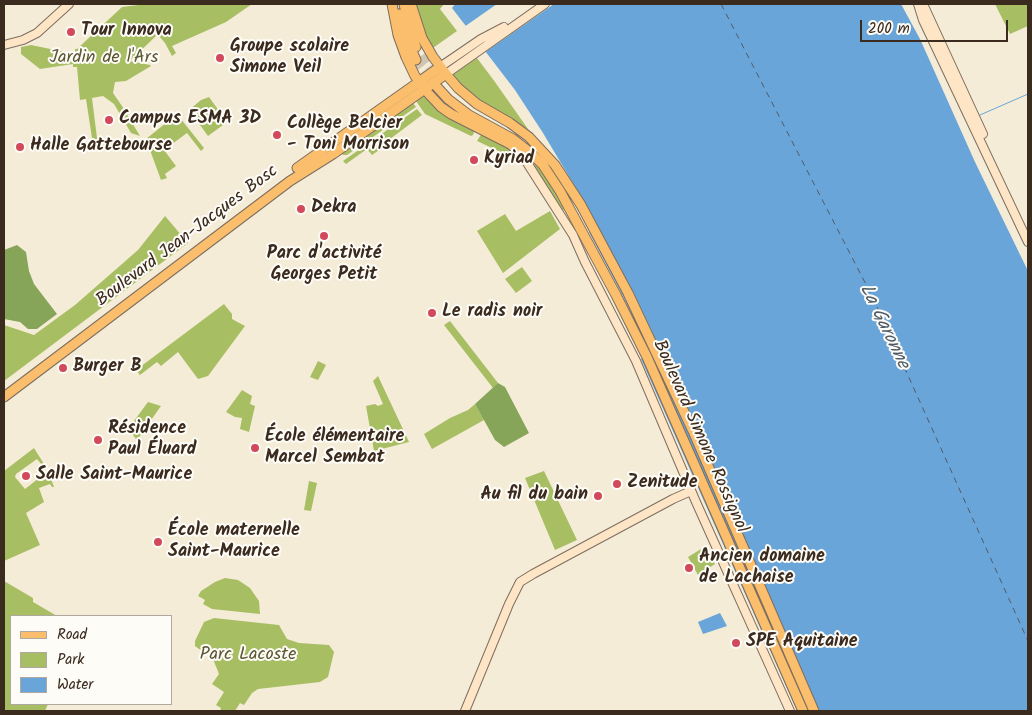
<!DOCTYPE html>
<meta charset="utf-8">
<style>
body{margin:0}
#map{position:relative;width:1032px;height:715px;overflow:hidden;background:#f5ecd8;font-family:Kalam,sans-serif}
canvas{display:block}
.frame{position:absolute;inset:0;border:5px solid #3b2a1e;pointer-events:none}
.legend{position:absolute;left:10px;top:615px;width:162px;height:90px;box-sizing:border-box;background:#fdfcf7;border:1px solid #afa8a0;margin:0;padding:6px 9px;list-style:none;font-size:15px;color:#3b2a1e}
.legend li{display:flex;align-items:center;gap:10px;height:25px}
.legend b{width:25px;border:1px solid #afa8a0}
.scale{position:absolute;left:860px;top:20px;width:148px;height:22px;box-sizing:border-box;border:2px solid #3b2a1e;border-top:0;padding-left:6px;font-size:15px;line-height:18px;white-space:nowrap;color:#3b2a1e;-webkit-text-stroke:4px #fdfcf7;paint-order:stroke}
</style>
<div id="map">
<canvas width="1032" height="715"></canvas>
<div class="frame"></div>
<ul class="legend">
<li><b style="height:6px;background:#fabe6d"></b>Road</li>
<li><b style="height:14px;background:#a8be63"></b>Park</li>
<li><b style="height:14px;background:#6aa5da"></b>Water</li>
</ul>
<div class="scale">200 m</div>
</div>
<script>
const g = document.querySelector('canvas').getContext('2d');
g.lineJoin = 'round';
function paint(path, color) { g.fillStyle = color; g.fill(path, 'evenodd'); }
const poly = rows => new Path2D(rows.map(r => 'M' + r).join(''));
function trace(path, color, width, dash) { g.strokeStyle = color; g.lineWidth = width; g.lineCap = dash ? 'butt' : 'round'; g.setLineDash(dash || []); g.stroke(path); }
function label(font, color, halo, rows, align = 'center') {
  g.font = font + ' Kalam,sans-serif'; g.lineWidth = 4; g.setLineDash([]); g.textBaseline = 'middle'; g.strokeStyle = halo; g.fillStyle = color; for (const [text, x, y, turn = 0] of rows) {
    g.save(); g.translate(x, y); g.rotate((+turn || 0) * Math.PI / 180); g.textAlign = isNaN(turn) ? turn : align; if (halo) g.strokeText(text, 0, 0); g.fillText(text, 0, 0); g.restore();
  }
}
paint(poly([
 [147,4,252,4,226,22,172,46,176,53,172,56,165,43,159,36,156,36,130,61,150,65,151,66,126,81,115,82,113,93,122,106,140,136,131,133,114,104,103,96,92,98,98,146,119,141,120,144,94,151,86,99,80,100,77,67,73,67,73,64,40,69,21,54,21,47,31,45,75,54,75,49,77,49,122,7],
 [412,4,444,4,440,9,457,31,430,50],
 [995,4,1028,4,1028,26,1010,34],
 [477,58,495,82,535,139,484,105,451,76],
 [423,96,427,96,475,130,473,135,471,136,425,114,416,101],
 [209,97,227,122,208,136,189,110,201,100],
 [413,103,416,107,347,155,343,155,342,153],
 [417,109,422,115,382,145,382,148,372,155,367,149,346,164,343,161],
 [177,114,204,148,201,151,187,133,164,150,176,166,165,174,167,178,161,180,146,139],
 [482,133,510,149,509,155,507,155,477,141],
 [532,163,538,167,547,178,566,209,563,210,550,193],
 [550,211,560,229,503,273,477,231,505,214,516,231],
 [165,216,188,243,4,381,4,325,34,335,75,305,138,250],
 [522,267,532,281,516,293,505,279],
 [224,304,232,314,232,319,245,326,208,376,198,379,178,352,161,366,157,362,140,375,136,370],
 [450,321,498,383,493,388,444,325],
 [318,361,326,365,318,380,310,377],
 [378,376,409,442,374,451,366,406,375,404,378,406,383,404,373,381],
 [242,390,252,396,250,404,255,406,249,432,240,429,242,418,235,417,226,412],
 [148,402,161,406,137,440,128,429],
 [475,404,484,420,432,449,424,434,450,418,468,410],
 [34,448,44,464,42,465,37,459,16,474,15,477,25,489,48,471,54,487,52,487,50,484,39,488,44,502,26,513,40,545,4,561,4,471],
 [544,471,577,540,555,550,525,478],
 [309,481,317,483,311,511,304,510],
 [706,546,715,564,698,575,688,557],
 [225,578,238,580,250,588,259,601,260,614,212,609,203,604,205,600,198,596,201,591,215,582],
 [4,581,33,598,33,602,57,616,11,616,11,704,48,704,45,711,4,711],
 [214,618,279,625,287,639,299,643,329,645,334,652,328,677,320,682,258,689,252,693,244,705,240,703,235,711,220,711,221,708,216,705,224,692,212,684,219,674,213,659,195,646,195,641,204,622]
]), '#a8be63');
paint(poly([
 [17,245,26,252,29,271,34,284,57,314,37,329,28,329,20,322,4,319,4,250],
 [498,383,505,387,529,433,504,447,495,440,475,404]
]), '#86a559');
paint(poly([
 [455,4,901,4,920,39,975,162,1028,271,1028,711,797,711,641,359,651,355,623,296,589,232,592,215,543,133,515,90,452,8],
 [720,613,727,626,703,634,698,622]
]), '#6aa5da');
paint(poly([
 [497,4,554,4,484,53,464,27]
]), '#f5ecd8');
trace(poly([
 [980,115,1028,94]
]), '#6aa5da', 1);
trace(poly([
 [721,4,873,298,1028,641]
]), '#4e5b69', 1, [6, 5]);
trace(poly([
 [421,56,441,84],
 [416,60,432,82]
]), '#d0c5b3', 9, [9, 4.5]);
const secondary = poly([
 [918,4,923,20,1028,242],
 [923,4,983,134],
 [4,45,23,40,37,33,69,4],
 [440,67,481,39,504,27],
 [446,74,545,4],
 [511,145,524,158,573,235,585,262,636,361,696,502,790,711],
 [465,711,509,604,520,582,533,574,673,499,691,491]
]);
const primary = poly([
 [392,4,398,35,406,57,415,76,427,92,441,107,451,114,516,147],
 [404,4,410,30,416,47],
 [411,4,422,38,433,57,446,74,458,88,477,104,510,123,529,137,555,165,581,205,628,293,693,431,814,711],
 [399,14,404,33,416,60],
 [437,87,448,99,469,115,513,139,531,153,543,165,560,191,616,295,647,357,803,711],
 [297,168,440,67],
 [4,397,290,181,333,154,446,74]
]);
trace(secondary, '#7c6e5f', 10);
trace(primary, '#7c6e5f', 11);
trace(secondary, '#fde5c5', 8);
trace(primary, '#fabe6d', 9);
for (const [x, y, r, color] of [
 [71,32,5,"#d1495b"],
 [220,58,5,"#d1495b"],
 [109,120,5,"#d1495b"],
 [277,135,5,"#d1495b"],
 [20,147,5,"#d1495b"],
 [474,160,5,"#d1495b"],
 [301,209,5,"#d1495b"],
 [324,236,5,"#d1495b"],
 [432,313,5,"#d1495b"],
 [63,368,5,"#d1495b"],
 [98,440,5,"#d1495b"],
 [255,448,5,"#d1495b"],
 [26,476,5,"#d1495b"],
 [617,484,5,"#d1495b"],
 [598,496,5,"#d1495b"],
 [158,542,5,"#d1495b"],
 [689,568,5,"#d1495b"],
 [736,643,5,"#d1495b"]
]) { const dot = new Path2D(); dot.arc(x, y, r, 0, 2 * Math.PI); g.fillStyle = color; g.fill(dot); trace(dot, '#fdfcf7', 2); }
label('bold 18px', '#3b2a1e', '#fdfcf7', [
 ["Tour Innova",81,32],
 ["Groupe scolaire",230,48],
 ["Simone Veil",230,69],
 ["Campus ESMA 3D",119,120],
 ["Collège Belcier",287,125],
 ["- Toni Morrison",287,146],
 ["Halle Gattebourse",30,147],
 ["Kyriad",484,160],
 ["Dekra",311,209],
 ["Parc d'activité",324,255,"center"],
 ["Georges Petit",324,276,"center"],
 ["Le radis noir",442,313],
 ["Burger B",73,368],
 ["Résidence",108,430],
 ["Paul Éluard",108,451],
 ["École élémentaire",265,438],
 ["Marcel Sembat",265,459],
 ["Salle Saint-Maurice",36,476],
 ["Zenitude",627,484],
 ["Au fil du bain",588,496,"right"],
 ["École maternelle",168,532],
 ["Saint-Maurice",168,553],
 ["Ancien domaine",699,558],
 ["de Lachaise",699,579],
 ["SPE Aquitaine",746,643]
], 'left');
label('18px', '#5c5633', '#fdfcf7', [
 ["Jardin de l'Ars",104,59],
 ["Parc Lacoste",248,656]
]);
label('18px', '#3b2a1e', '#fdfcf7', [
 ["Boulevard Jean-Jacques Bosc",188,237,-37],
 ["Boulevard Simone Rossignol",699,437,66]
]);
label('italic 19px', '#4e5b69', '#fdfcf7', [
 ["La Garonne",883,327,64]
]);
</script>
